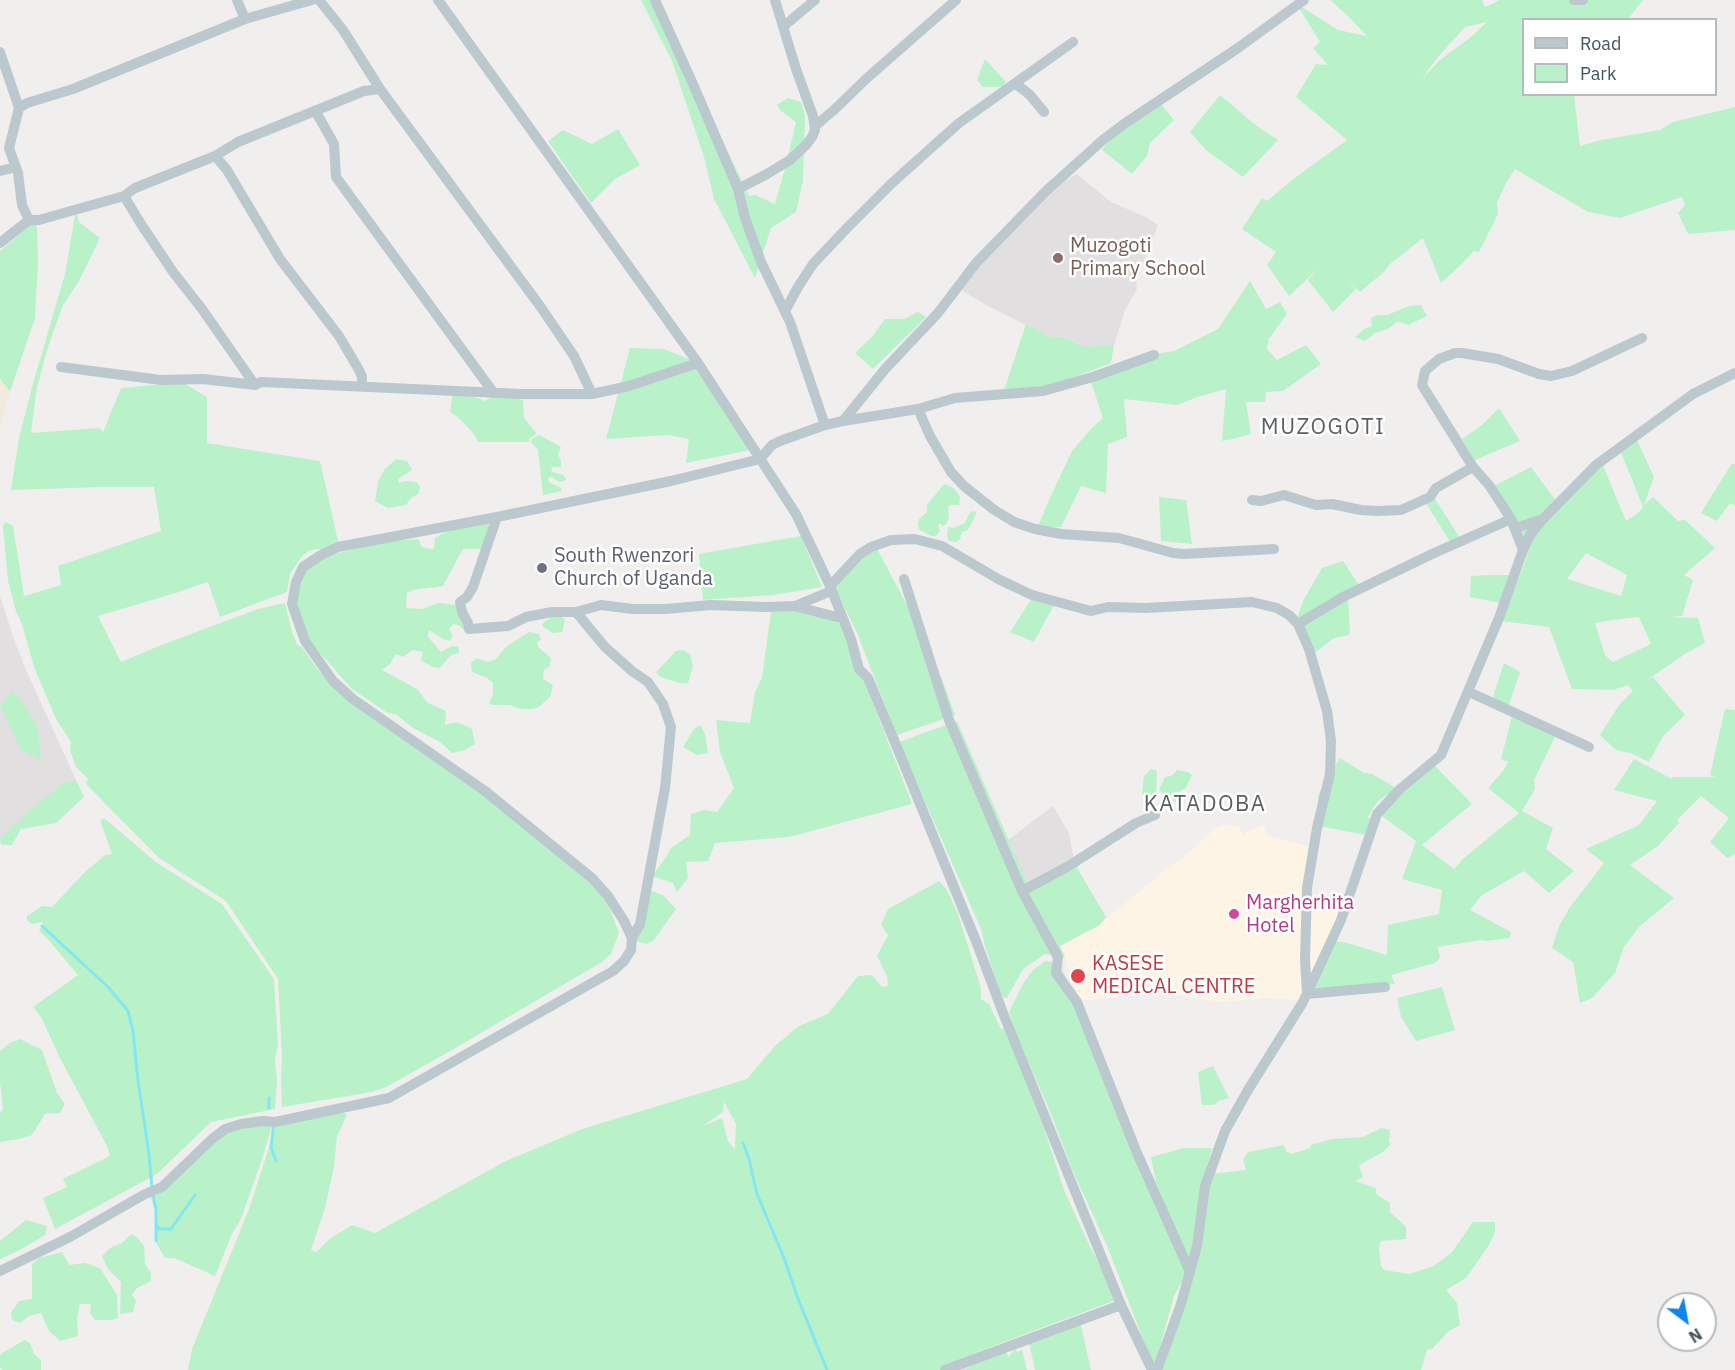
<!DOCTYPE html>
<style>
body{margin:0}
#map{position:relative;width:1735px;height:1370px;overflow:hidden;background:#f1eeee;font-family:"IBM Plex Sans",sans-serif}
canvas{display:block}
.legend{position:absolute;left:1522px;top:18px;width:195px;height:78px;box-sizing:border-box;background:#fff;border:2px solid #b5bbbe;margin:0;padding:8px 10px;list-style:none;font-size:18px;color:#45545d}
.legend li{display:flex;align-items:center;gap:12px;height:30px}
.legend b{width:30px;border:2px solid #b5bbbe}
.north{position:absolute;left:1657px;top:1292px;width:60px;height:60px;box-sizing:border-box;background:#fff;border:2px solid #b5bbbe;border-radius:50%;rotate:148deg;font-size:16px;font-weight:700;line-height:24px;text-align:center;color:#45545d}
.north::after{content:'';display:block;margin:auto;width:21px;height:27px;background:#0c86ec;clip-path:polygon(50% 0,100% 100%,50% 72%,0 100%)}
</style>
<div id="map">
<canvas width="1735" height="1370"></canvas>
<ul class="legend">
<li><b style="height:8px;background:#bbc8ce"></b>Road</li>
<li><b style="height:16px;background:#b9f2c9"></b>Park</li>
</ul>
<div class="north">N</div>
</div>
<script>
const g = document.querySelector('canvas').getContext('2d');
g.lineJoin = 'round';
function paint(path, color) { g.fillStyle = color; g.fill(path, 'evenodd'); }
const poly = rows => new Path2D(rows.map(r => 'M' + r).join(''));
function trace(path, color, width, dash) { g.strokeStyle = color; g.lineWidth = width; g.lineCap = dash ? 'butt' : 'round'; g.setLineDash(dash || []); g.stroke(path); }
function label(font, color, halo, rows, align = 'center') {
  g.font = font + ' "IBM Plex Sans",sans-serif'; g.lineWidth = 5; g.setLineDash([]); g.textBaseline = 'middle'; g.strokeStyle = halo; g.fillStyle = color; for (const [text, x, y, turn = 0] of rows) {
    g.save(); g.translate(x, y); g.rotate((+turn || 0) * Math.PI / 180); g.textAlign = isNaN(turn) ? turn : align; if (halo) g.strokeText(text, 0, 0); g.fillText(text, 0, 0); g.restore();
  }
}
paint(poly([
 [1222,825,1238,826,1243,834,1263,825,1268,836,1309,846,1301,899,1344,903,1302,1000,1267,998,1221,1002,1157,993,1088,1000,1078,998,1065,957,1059,947,1100,924,1159,875,1191,851,1212,831]
]), '#fdf4e5');
paint(poly([
 [1077,174,1111,202,1146,217,1158,225,1136,281,1137,289,1125,310,1114,345,1086,347,1061,336,1052,338,988,306,956,287,1054,187],
 [0,596,15,642,26,670,76,780,0,839],
 [1053,806,1069,833,1074,861,1027,885,1008,840]
]), '#e2dfe0');
paint(poly([
 [641,0,655,0,749,196,755,195,775,204,786,165,796,122,781,111,777,105,788,98,801,102,805,116,803,181,796,212,771,228,755,278,714,199,704,157,672,61],
 [1330,0,1482,0,1485,7,1500,0,1643,0,1628,19,1524,20,1524,94,1574,95,1580,146,1601,140,1660,130,1673,122,1735,107,1735,230,1688,234,1678,213,1685,205,1682,197,1620,218,1588,212,1515,169,1505,185,1497,203,1498,214,1479,252,1474,251,1462,264,1441,283,1423,238,1390,264,1385,271,1360,292,1343,275,1356,289,1333,312,1308,280,1319,268,1289,296,1267,265,1276,252,1242,229,1262,198,1267,201,1296,177,1347,140,1296,97,1316,64,1328,65,1313,48,1320,42,1296,3,1338,30,1367,36,1348,16],
 [1487,22,1471,37,1440,60,1421,80,1438,57,1465,27],
 [985,59,1006,82,1003,87,983,87,977,80],
 [1220,95,1258,127,1278,140,1243,177,1206,150,1190,132],
 [1160,103,1174,120,1150,143,1147,156,1132,174,1102,150,1118,129],
 [618,129,640,165,615,179,591,203,548,141,563,130,592,144],
 [76,210,79,222,100,238,79,281,63,305,49,344,37,387,31,433,99,428,103,432,121,388,182,382,207,397,207,443,320,461,340,550,317,549,309,551,302,556,290,574,287,592,220,617,208,582,179,592,98,616,121,662,159,646,258,609,285,603,292,632,297,644,302,647,317,669,340,691,471,781,598,890,610,909,619,933,611,954,602,962,452,1050,386,1087,372,1092,282,1107,281,1079,282,1056,278,979,226,901,159,858,88,786,85,781,89,780,76,767,70,750,71,742,56,719,34,667,22,624,16,611,8,581,3,526,6,522,13,526,24,596,61,585,58,566,161,531,154,487,100,487,11,490,19,438,34,380,65,274],
 [26,223,37,225,38,263,35,318,10,392,0,379,0,251,20,234],
 [1250,281,1266,309,1280,302,1287,314,1268,340,1270,343,1268,342,1267,349,1277,360,1306,345,1321,364,1283,391,1266,392,1265,402,1246,402,1251,434,1233,439,1222,441,1226,389,1197,397,1178,405,1124,399,1127,437,1108,444,1106,493,1081,486,1061,527,1038,527,1048,502,1072,451,1090,430,1103,418,1089,376,1149,355,1174,351,1218,329],
 [1421,305,1427,316,1408,325,1398,321,1388,329,1375,333,1365,341,1355,337,1364,329,1372,326,1371,318,1376,315,1387,315,1409,306],
 [918,312,926,317,873,369,855,353,872,337,885,319,904,319],
 [1026,324,1052,338,1060,336,1086,347,1114,345,1111,363,1067,380,1043,386,1004,390],
 [630,348,664,349,693,361,751,448,746,451,686,463,689,439,668,435,606,439],
 [453,392,463,393,485,401,496,394,523,400,524,418,537,434,530,438,529,442,478,442,474,434,458,417,450,412],
 [1499,408,1520,441,1475,460,1462,439,1482,425],
 [539,435,561,447,558,455,561,460,561,467,552,467,551,470,555,473,563,475,566,478,566,480,560,482,551,477,548,478,549,482,561,488,562,491,543,495,538,450,531,442,532,439],
 [1636,438,1654,477,1644,505,1653,497,1678,521,1685,520,1715,548,1684,575,1693,580,1682,616,1668,617,1698,618,1705,643,1685,654,1647,680,1653,677,1685,715,1663,736,1649,762,1630,753,1616,750,1600,735,1619,705,1633,691,1628,685,1613,690,1572,689,1549,627,1501,621,1526,560,1532,534,1602,463,1626,521,1638,513,1643,507,1620,450],
 [1586,553,1627,575,1621,596,1567,579],
 [1639,617,1651,644,1613,662,1605,655,1595,623,1619,619],
 [396,459,407,461,412,470,398,479,399,483,406,481,417,482,420,487,418,494,411,498,406,505,388,508,375,501,378,482,384,470],
 [1732,463,1735,465,1735,506,1730,503,1717,521,1701,513],
 [1531,467,1556,501,1525,544,1494,486],
 [944,484,954,488,960,497,959,505,950,505,948,507,949,519,945,525,942,526,941,523,938,525,940,531,936,536,931,536,919,529,918,524,919,519,927,512,927,505],
 [1430,491,1465,546,1450,542,1423,498],
 [1159,497,1186,500,1192,544,1161,541],
 [972,511,977,512,968,530,962,532,960,539,957,542,949,541,947,536,948,527,954,528,965,523,969,514],
 [491,519,482,549,463,549,443,586,413,590,407,593,406,608,422,609,438,603,457,605,465,631,458,625,453,624,449,629,453,636,449,641,443,639,429,630,428,637,441,652,452,646,459,647,459,653,451,655,440,668,432,667,421,660,423,652,413,650,403,657,396,654,390,664,382,670,417,689,428,703,446,711,445,725,457,722,472,729,475,744,465,750,452,753,440,742,413,728,397,715,386,712,352,689,305,636,295,598,308,565,335,554,381,542,419,539,421,546,425,548,434,549,435,538,446,532],
 [801,536,822,587,773,595,703,600,699,554],
 [873,541,907,605,942,679,955,715,897,735,857,633,833,584],
 [1343,561,1359,585,1298,620,1297,618,1304,599,1322,568],
 [1489,575,1511,575,1501,603,1470,597,1471,576],
 [1034,595,1055,603,1034,642,1010,632],
 [1348,597,1350,635,1334,638,1313,654,1301,625],
 [772,604,823,615,843,625,912,804,789,837,715,843,708,861,686,862,688,878,677,892,673,883,652,876,667,856,671,848,690,835,691,814,704,810,717,812,734,788,720,752,716,720,750,723,755,692,762,678],
 [560,615,565,620,562,632,553,633,542,626,543,623,551,617],
 [529,632,539,634,541,640,537,642,538,647,551,658,550,666,544,670,543,679,553,685,550,697,539,707,532,709,520,709,510,705,492,705,489,703,493,694,493,683,487,678,472,672,471,663,476,658,488,662,496,659,507,646],
 [683,650,690,654,693,666,688,683,680,683,660,677,656,672,676,651],
 [1504,663,1520,672,1508,708,1492,700],
 [12,691,18,696,37,725,41,760,21,750,0,706],
 [1725,709,1735,710,1735,854,1727,858,1710,842,1729,818,1701,796,1677,820,1679,823,1658,846,1630,865,1674,898,1639,927,1624,947,1615,973,1592,998,1580,1003,1573,962,1552,948,1559,926,1570,907,1604,863,1586,849,1639,825,1657,801,1614,790,1634,759,1672,779,1673,777,1715,777,1710,775],
 [1512,716,1556,735,1534,780,1535,789,1522,811,1553,828,1546,849,1574,871,1549,893,1524,871,1482,895,1470,910,1511,932,1510,938,1486,941,1481,940,1438,947,1437,945,1440,958,1435,963,1391,975,1395,984,1311,991,1334,941,1344,942,1387,955,1388,925,1439,914,1442,890,1402,879,1416,841,1379,814,1435,766,1472,804,1422,845,1454,869,1464,858,1519,813,1488,788,1503,771,1508,762,1501,759],
 [957,721,1030,889,1076,866,1106,917,1100,925,1060,946,1065,957,1045,954,1023,969,1007,998,1004,998,1000,993,985,946,981,929,899,742],
 [700,725,705,734,708,753,697,755,683,747,694,729],
 [1340,758,1364,773,1372,774,1396,788,1377,802,1367,818,1370,818,1366,835,1319,826,1318,795],
 [1151,769,1157,771,1156,794,1151,801,1144,798,1142,793,1144,776],
 [1177,770,1188,772,1192,775,1186,788,1180,791,1180,798,1175,802,1159,790,1165,777,1173,775],
 [76,780,84,797,56,823,21,829,12,845,1,845,0,838,37,804,65,782],
 [104,818,157,863,222,904,274,979,278,1045,275,1059,277,1080,275,1109,211,1122,157,1174,55,1229,43,1198,67,1187,63,1179,110,1156,108,1148,60,1058,41,1017,33,1007,78,975,46,937,39,931,43,922,32,924,27,920,27,916,42,906,52,907,86,871,105,855,112,854,100,820],
 [939,881,947,890,958,914,981,988,981,999,989,1004,1001,1029,1005,1028,1046,1134,1064,1190,1091,1249,1119,1299,1001,1343,957,1361,939,1370,188,1370,192,1349,249,1209,275,1129,282,1117,338,1109,347,1115,337,1136,334,1167,325,1208,311,1250,316,1252,331,1238,352,1225,375,1233,506,1161,582,1129,747,1079,775,1046,799,1026,828,1014,858,976,872,975,882,987,888,986,887,976,877,956,888,935,881,925,888,909],
 [724,1102,736,1124,735,1149,728,1141,722,1118,703,1126,723,1112],
 [644,888,663,895,676,909,654,940,647,944,635,941],
 [1045,961,1057,963,1064,973,1187,1272,1174,1296,1154,1368,1108,1248,1072,1169,1051,1114,1015,1031,1009,1012,1024,982,1033,970],
 [1442,987,1455,1030,1416,1041,1401,1017,1397,998],
 [20,1039,42,1050,57,1093,65,1104,60,1113,45,1114,32,1135,19,1139,0,1142,0,1113,3,1109,0,1082,0,1051,10,1043],
 [1213,1066,1229,1098,1219,1101,1214,1105,1202,1105,1198,1072],
 [274,1120,262,1159,241,1219,232,1234,215,1276,174,1258,165,1258,157,1244,156,1210,148,1191,163,1183,207,1138],
 [1381,1128,1390,1130,1389,1142,1391,1144,1383,1152,1359,1165,1363,1177,1360,1179,1355,1181,1376,1188,1376,1194,1390,1203,1390,1212,1406,1227,1406,1239,1381,1241,1379,1248,1381,1266,1384,1270,1409,1274,1434,1266,1452,1252,1473,1222,1495,1222,1495,1232,1489,1245,1466,1278,1446,1290,1457,1303,1460,1325,1449,1331,1432,1349,1427,1350,1421,1370,1161,1370,1210,1174,1246,1170,1243,1160,1248,1152,1284,1145,1286,1151,1291,1154,1310,1148,1311,1145,1332,1139,1363,1137],
 [1184,1148,1212,1148,1201,1187,1189,1264,1156,1182,1151,1157],
 [26,1220,47,1226,45,1235,20,1250,0,1259,0,1241],
 [131,1234,137,1237,144,1246,145,1263,151,1274,151,1281,137,1288,132,1295,136,1301,133,1312,120,1314,121,1282,108,1269,102,1256,110,1248,122,1243],
 [62,1252,69,1265,85,1263,100,1268,117,1295,118,1318,112,1320,95,1320,90,1313,91,1304,80,1304,77,1319,78,1336,60,1341,49,1331,41,1313,29,1316,20,1323,12,1320,11,1313,19,1301,32,1299,32,1264,39,1258],
 [1080,1321,1091,1370,1035,1370,1030,1347,1028,1344],
 [25,1340,30,1343,34,1354,41,1360,41,1370,2,1370,0,1367,0,1356,2,1353],
 [1015,1348,1017,1352,1022,1350,1027,1370,962,1370,986,1358,1005,1351,1009,1357]
]), '#b9f2c9');
paint(poly([
 [0,379,10,392,0,428]
]), '#f3eadd');
trace(poly([
 [42,926,108,987,128,1011,133,1031,138,1081,149,1154,152,1188],
 [269,1108,269,1098],
 [274,1124,271,1147,276,1161],
 [743,1143,749,1159,757,1194,784,1258,797,1296,827,1370],
 [153,1195,156,1210,156,1241],
 [156,1225,159,1229,171,1229,195,1195]
]), '#82e7f2', 3);
trace(poly([
 [237,0,245,19],
 [319,0,343,30,380,89,540,306,574,356,592,394],
 [438,0,698,363,796,514,830,586,851,639,859,669,868,678,894,740,976,941,1003,1013,1121,1305,1152,1370],
 [655,0,693,84,738,189,745,218,761,262,790,322,825,425],
 [1574,0,1583,0],
 [784,26,815,0],
 [0,52,19,108,9,148,18,173,22,205,29,220,0,243],
 [1016,84,1030,95,1044,112],
 [19,108,27,103,73,89,245,19,312,0],
 [316,112,334,144,336,177,493,392],
 [815,126,834,110,866,79,956,0],
 [215,156,227,170,280,259,339,336,359,370,362,377,362,386],
 [0,171,16,167],
 [738,189,767,174,790,160,806,145,812,137,815,130,813,116,796,69,775,0],
 [124,196,141,224,173,272,202,309,255,385],
 [29,220,39,220,124,196,135,188,215,156,238,142,364,91,380,89],
 [785,311,798,287,813,264,848,227,892,183,959,123,1073,42],
 [61,367,161,380,203,379,255,385,261,382,521,394,592,394,629,386,698,363],
 [918,409,930,436,951,472,964,486,993,509,1014,522,1035,529,1061,534,1119,538,1173,553,1184,554,1274,549],
 [843,421,886,368,938,313,976,263,1046,191,1104,139,1124,124,1238,48,1304,0],
 [1252,500,1261,501,1284,495,1316,505,1332,504,1361,510,1377,511,1401,510,1430,497,1436,488,1473,467],
 [497,517,473,587,467,597,460,602,462,612,468,623,469,629,508,626,526,617,552,612,576,612,601,605,633,609,666,609,711,605,766,607,794,606,841,618],
 [1516,528,1543,519],
 [1523,550,1530,535,1543,519,1596,465,1693,394,1735,373],
 [904,579,949,720,1022,891,1058,957,1056,973,1077,1002,1137,1153,1190,1272],
 [830,586,860,554,871,547,891,540,915,539,942,546,1000,580,1032,595,1091,611,1108,607,1146,608,1252,602,1277,608,1289,615,1298,624,1309,649,1327,711,1331,741,1330,774,1317,828,1307,888,1305,960,1307,994,1385,987],
 [795,606,831,591],
 [576,612,605,647,632,671,648,682,663,704,671,727,665,788,640,924,632,938],
 [1298,624,1343,597,1432,554,1511,519],
 [1469,692,1589,747],
 [1022,891,1067,867,1136,823,1155,815],
 [0,1271,70,1237,145,1194,162,1187,212,1139,225,1129,241,1124,263,1121,275,1122,389,1098,613,971,624,961,631,950,632,938,624,921,608,896,593,879,485,791,353,699,333,681,305,641,292,604,296,582,303,567,321,555,338,547,497,517,671,481,760,459,772,445,780,441,825,425,843,421,918,409,955,398,1043,391,1093,377,1154,355],
 [945,1370,1121,1305],
 [1157,1370,1181,1304,1197,1246,1205,1186,1225,1131,1248,1090,1303,1002,1341,920,1377,814,1399,790,1441,755,1499,618,1523,550,1511,519,1489,485,1473,467,1422,385,1425,371,1439,359,1455,353,1462,353,1498,359,1539,374,1551,376,1572,371,1642,338]
]), '#bbc8ce', 10);
for (const [x, y, r, color] of [
 [1058,258,6,"#8d6e63"],
 [542,568,6,"#6b7280"],
 [1234,914,6,"#d1479c"],
 [1078,976,8,"#e0444e"]
]) { const dot = new Path2D(); dot.arc(x, y, r, 0, 2 * Math.PI); g.fillStyle = color; g.fill(dot); trace(dot, '#fff', 2); }
label('20px', '#785e54', '#fff', [
 ["Muzogoti",1070,246],
 ["Primary School",1070,269]
], 'left');
label('20px', '#5b616d', '#fff', [
 ["South Rwenzori",554,556],
 ["Church of Uganda",554,579]
], 'left');
label('20px', '#b23c85', '#fff', [
 ["Margherhita",1246,903],
 ["Hotel",1246,926]
], 'left');
label('20px', '#be3a42', '#fff', [
 ["KASESE",1092,964],
 ["MEDICAL CENTRE",1092,987]
], 'left');
g.letterSpacing = '1.5px';
label('22px', '#5a5f63', '#fff', [
 ["MUZOGOTI",1323,428],
 ["KATADOBA",1205,805]
]);
g.letterSpacing = '0px';
</script>
